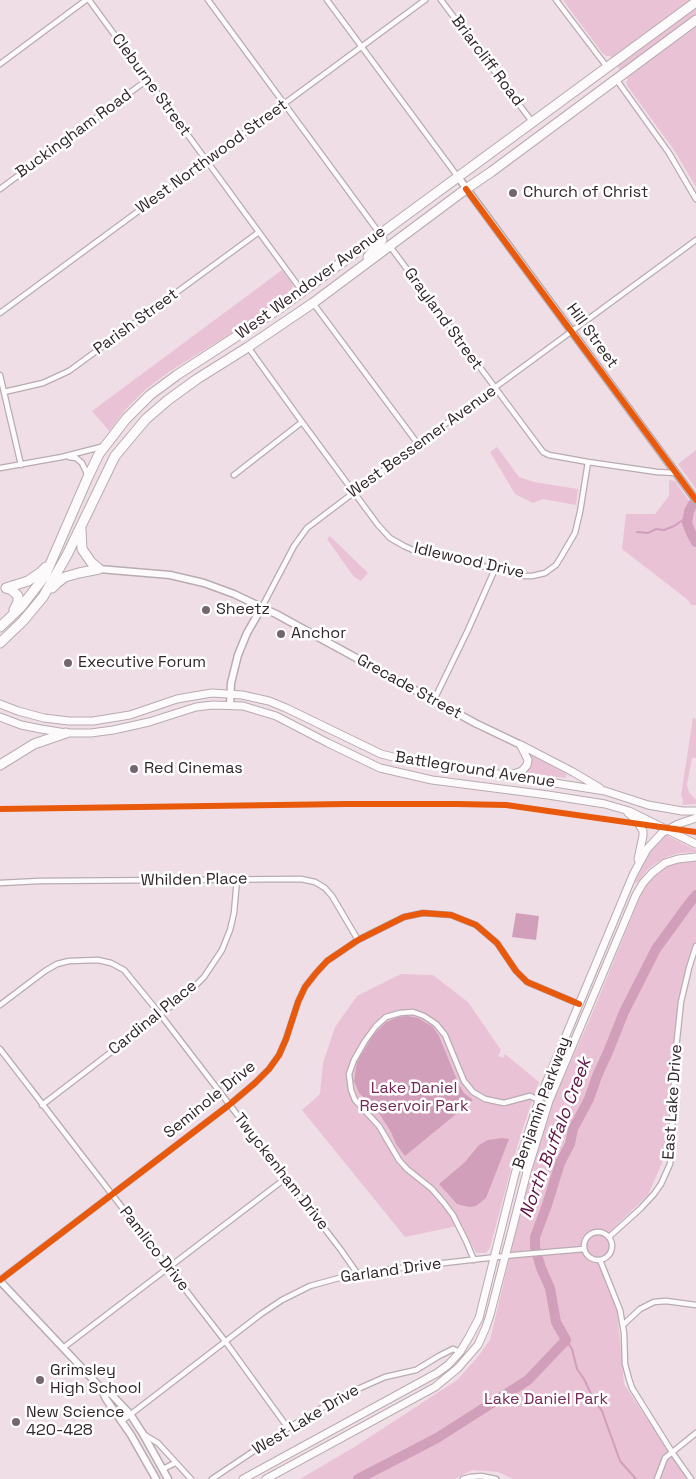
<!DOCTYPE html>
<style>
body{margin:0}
canvas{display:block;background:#f0dee7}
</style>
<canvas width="696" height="1479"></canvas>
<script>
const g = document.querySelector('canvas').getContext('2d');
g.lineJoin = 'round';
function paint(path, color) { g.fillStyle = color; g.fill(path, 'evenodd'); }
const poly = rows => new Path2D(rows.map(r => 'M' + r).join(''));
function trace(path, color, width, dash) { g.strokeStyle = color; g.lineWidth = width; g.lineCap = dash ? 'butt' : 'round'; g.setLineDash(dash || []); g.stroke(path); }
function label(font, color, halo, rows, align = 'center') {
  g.font = font + ' "Space Grotesk",sans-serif'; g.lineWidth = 5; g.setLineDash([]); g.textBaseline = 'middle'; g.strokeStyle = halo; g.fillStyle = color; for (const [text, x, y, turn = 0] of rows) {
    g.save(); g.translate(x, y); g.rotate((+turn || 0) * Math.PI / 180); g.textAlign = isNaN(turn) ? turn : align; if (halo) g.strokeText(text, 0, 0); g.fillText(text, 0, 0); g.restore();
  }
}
paint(poly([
 [563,0,696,0,696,187,674,150,628,87,626,82,628,80,610,56,607,56,603,54],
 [282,270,293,285,291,292,244,325,169,372,145,390,127,408,109,431,92,411],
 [497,447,519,477,534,482,578,489,576,505,543,499,533,503,515,494,490,452],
 [696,450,696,489,678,464],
 [669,480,675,481,696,511,696,605,691,605,688,600,622,549,626,514,655,514,669,496],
 [330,536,368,573,361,581,354,577,327,539],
 [693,718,696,719,696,758,692,758,687,785,689,792,696,800,696,804,682,805,683,800,681,795],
 [531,755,566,774,566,777,565,778,527,773,531,764],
 [666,835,696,850,696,852,679,853,667,857,656,863,647,870,637,883,635,882,647,856,653,848],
 [694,859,696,860,696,944,680,993,675,1034,671,1106,666,1154,648,1195,608,1233,610,1249,606,1256,599,1258,617,1310,624,1384,687,1479,513,1479,498,1472,472,1470,455,1479,300,1479,356,1446,457,1380,476,1359,490,1340,525,1193,544,1122,592,1014,645,885,666,866],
 [401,974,433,975,468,1002,501,1050,498,1056,503,1058,505,1054,539,1082,525,1122,514,1157,490,1248,486,1253,477,1253,475,1251,462,1225,405,1237,302,1110,320,1094,323,1063,335,1027,357,996]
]), '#eac2d6');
paint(poly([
 [516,913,539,916,536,940,512,937],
 [408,1016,418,1018,433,1027,439,1036,459,1085,464,1093,473,1100,405,1156,396,1144,391,1132,377,1110,359,1093,354,1081,357,1062,373,1035,386,1022,398,1017],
 [502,1138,509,1139,486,1198,476,1206,469,1207,457,1204,439,1184,464,1163,479,1145,488,1140]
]), '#d19fba');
trace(poly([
 [637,532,648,533,656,529,664,530,674,526,683,520,689,511],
 [566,1340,572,1349,577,1369,584,1379,593,1398,602,1411,620,1461,636,1479]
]), '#d19fba', 2);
trace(poly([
 [696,499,689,511,687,523,691,533,696,542],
 [358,1479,437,1438,528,1380,566,1340,556,1322,550,1288,541,1268,535,1247,535,1237,547,1205,560,1163,570,1144,573,1129,589,1099,597,1076,608,1052,624,1012,656,949,688,905,696,895]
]), '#d19fba', 10);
const street = poly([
 [89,0,302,291],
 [208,0,380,234],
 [327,0,458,177],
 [441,0,533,123],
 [556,0,607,67],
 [0,64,86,0],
 [616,79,669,153,696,199],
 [0,189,147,80],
 [389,245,543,452,549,455,588,462,657,472,676,473],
 [313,303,418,444],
 [0,313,425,0],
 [248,347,302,422,378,525,390,538,404,546,413,550,525,576,532,576,545,573,556,565,561,557,575,533,580,512,588,462],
 [0,375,21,465],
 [4,392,43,383,69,371,259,232],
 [69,457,76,458,82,463,88,476],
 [0,468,62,457,101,447],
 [234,475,302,422],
 [262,607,294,546,307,528,418,444,696,240],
 [434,700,468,630,495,569],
 [0,883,39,881,301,879,315,882,325,888,332,896,358,940],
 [0,1005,45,971,57,964,69,961,98,960,111,963,124,970,160,1014,341,1250,357,1273],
 [0,1049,225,1341,288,1428],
 [42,1105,187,994,204,977,222,950,230,930,234,913,237,879],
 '584 1246a14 14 0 1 1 28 0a14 14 0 1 1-28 0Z',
 [609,1237,640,1209,654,1194,661,1184,670,1164,671,1155,675,1058,681,1002,689,968,696,946],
 [474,1260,466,1241,453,1215,444,1203,432,1189,407,1169,399,1160,379,1126,355,1100,351,1090,349,1074,354,1060,365,1041,376,1026,386,1017,400,1013,413,1012,424,1016,436,1024,445,1035,464,1081,473,1092,485,1099,504,1103,530,1096,539,1100],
 [600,1260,620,1310,624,1333,625,1364,629,1379,632,1388,672,1452,691,1479],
 [0,1280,229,1105,255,1083,269,1069,279,1055,286,1039,298,1002,305,987,316,973,327,961,358,940,404,917,423,913,451,915,476,925,497,943,516,971,527,982,579,1004],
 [623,1325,640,1309,654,1302,666,1301,696,1305],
 [63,1348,286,1178],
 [122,1421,261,1314,282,1300,310,1286,357,1273,514,1255,584,1249],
 [143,1434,158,1443,191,1479],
 [163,1469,175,1463],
 [212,1479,288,1428,342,1396,385,1377,416,1370,439,1356,453,1349,460,1352],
 [463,1479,470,1477,481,1476,496,1479],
 [657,1479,665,1458,696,1433]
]);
const secondary = poly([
 [458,177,696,500],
 [99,569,170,575,204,583,234,594,276,614,475,723,521,745],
 [230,705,231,683,238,655,247,633,262,607],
 [0,1281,100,1387,112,1395,130,1414,143,1434,168,1479],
 [101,1388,106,1399,131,1435,156,1479]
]);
const primary = poly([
 [0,704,18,711,44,718,69,721,93,721,130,715,177,699,194,696,212,693,242,695,269,701,286,708,381,754,397,758,605,791,648,805,682,811,696,811],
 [0,717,21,725,41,729,66,733,91,733,113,730,149,722,196,707,213,705,243,706,276,716,328,743,380,768,432,780,548,795,605,804,629,811,696,844],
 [521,745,573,772,600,788],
 [510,775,522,771,527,765,528,760,521,746],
 [628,813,637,821,643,831,643,836,638,859],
 [243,1479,437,1373,448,1365,460,1352,469,1337,479,1318,515,1174,539,1100,633,875,647,849,662,833,678,824,696,818],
 [266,1479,435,1387,458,1368,478,1345,486,1327,490,1315,527,1172,549,1101,636,895,643,883,652,873,665,863,678,859,696,857]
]);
const highway = poly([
 [368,257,382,240,380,234],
 [81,529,82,549,91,562,99,569],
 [6,588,28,581,41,572,46,567],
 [6,588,12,590,18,596,18,602,14,610],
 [52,588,57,583,65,577,79,573,99,569],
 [0,627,21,607,45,576,88,477,99,454,126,419,150,395,177,375,277,310,696,2],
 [0,643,23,621,43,597,67,555,115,456,146,419,168,400,197,379,248,347,313,303,466,189,491,172,696,20],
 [0,765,34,744,66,733]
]);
trace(street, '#b8abb2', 7);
trace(secondary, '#b8abb2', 9);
trace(primary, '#b8abb2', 9);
trace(highway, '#b8abb2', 11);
trace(street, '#fdfafb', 4.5);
trace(secondary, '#fdfafb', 6);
trace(primary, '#fdfafb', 7);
trace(highway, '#fdfafb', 9);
trace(poly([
 [466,189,696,500],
 [0,809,346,804,457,804,506,805,696,832],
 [0,1280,229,1105,255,1083,269,1069,279,1055,286,1039,298,1002,305,987,316,973,327,961,358,940,404,917,423,913,451,915,476,925,497,943,516,971,527,982,579,1004]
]), '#e8590c', 6);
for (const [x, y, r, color] of [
 [513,193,5,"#74666d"],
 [206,610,5,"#74666d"],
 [281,634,5,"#74666d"],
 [68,663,5,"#74666d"],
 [134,769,5,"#74666d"],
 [40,1380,5,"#74666d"],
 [16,1422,5,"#74666d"]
]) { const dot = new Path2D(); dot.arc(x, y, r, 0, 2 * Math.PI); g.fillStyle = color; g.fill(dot); trace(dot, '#fff', 2); }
label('16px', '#32252c', '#fff', [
 ["Briarcliff Road",487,61,53],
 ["Cleburne Street",151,85,54],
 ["Buckingham Road",74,134,-36],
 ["West Northwood Street",212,157,-36],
 ["West Wendover Avenue",311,283,-36],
 ["Grayland Street",443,319,54],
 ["Parish Street",136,322,-36],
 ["Hill Street",592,336,54],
 ["West Bessemer Avenue",422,442,-36],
 ["Idlewood Drive",469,561,13],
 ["Grecade Street",409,687,29],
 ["Battleground Avenue",475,770,9],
 ["Whilden Place",194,880,-1],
 ["Cardinal Place",153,1018,-39],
 ["Seminole Drive",210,1100,-39],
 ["East Lake Drive",673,1102,-86],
 ["Benjamin Parkway",542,1103,-70],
 ["Twyckenham Drive",281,1172,52],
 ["Pamlico Drive",154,1249,52],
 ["Garland Drive",391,1271,-8],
 ["West Lake Drive",306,1420,-31]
]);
label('16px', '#32252c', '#fff', [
 ["Church of Christ",523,193],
 ["Sheetz",216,610],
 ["Anchor",291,634],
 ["Executive Forum",78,663],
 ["Red Cinemas",144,769],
 ["Grimsley",50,1371],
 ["High School",50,1389],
 ["New Science",26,1413],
 ["420-428",26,1431]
], 'left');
label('16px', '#762857', '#fff', [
 ["Lake Daniel",414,1089],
 ["Reservoir Park",414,1107],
 ["Lake Daniel Park",546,1400]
]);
label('italic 18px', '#611445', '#fff', [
 ["North Buffalo Creek",556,1138,-69]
]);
</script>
